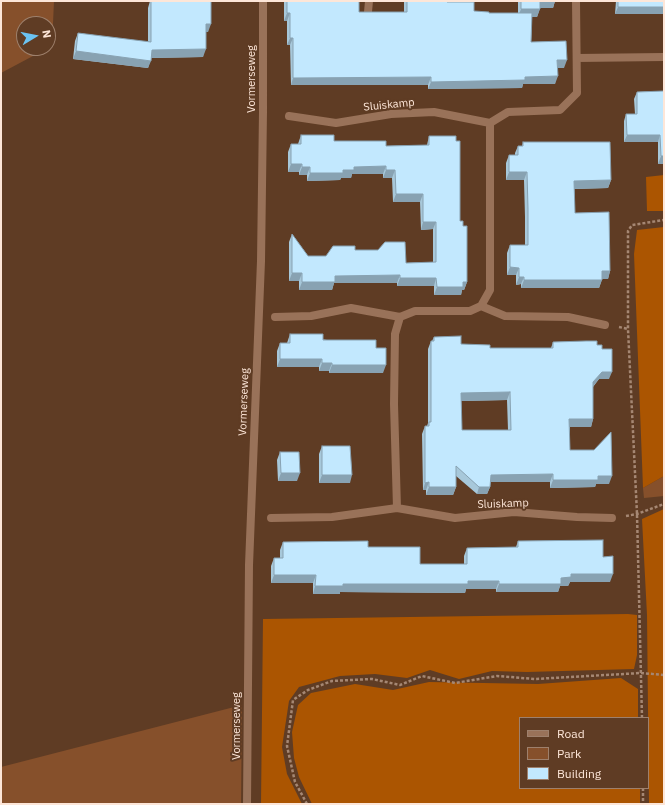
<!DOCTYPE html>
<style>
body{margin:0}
#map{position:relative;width:665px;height:805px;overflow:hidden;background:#5f3c24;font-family:"IBM Plex Sans",sans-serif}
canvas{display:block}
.frame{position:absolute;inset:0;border:2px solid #fde6d8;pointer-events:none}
.legend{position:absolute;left:519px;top:717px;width:130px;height:72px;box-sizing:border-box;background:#5f3c24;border:1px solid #9e806c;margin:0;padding:5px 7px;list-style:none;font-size:12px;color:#fde6d8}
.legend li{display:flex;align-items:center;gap:8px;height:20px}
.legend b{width:20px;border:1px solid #9e806c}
.north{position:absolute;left:16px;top:16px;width:40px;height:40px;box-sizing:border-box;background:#5f3c24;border:1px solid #9e806c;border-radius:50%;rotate:80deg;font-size:11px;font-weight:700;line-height:16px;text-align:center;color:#fde6d8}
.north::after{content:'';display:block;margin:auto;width:14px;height:18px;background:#6bc3f2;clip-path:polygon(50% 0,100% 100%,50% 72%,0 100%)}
</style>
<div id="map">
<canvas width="665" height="805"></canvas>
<div class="frame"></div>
<ul class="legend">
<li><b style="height:5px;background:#997259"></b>Road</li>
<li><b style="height:11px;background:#86502b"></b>Park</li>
<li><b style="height:11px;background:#c2e8fe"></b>Building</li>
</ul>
<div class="north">N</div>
</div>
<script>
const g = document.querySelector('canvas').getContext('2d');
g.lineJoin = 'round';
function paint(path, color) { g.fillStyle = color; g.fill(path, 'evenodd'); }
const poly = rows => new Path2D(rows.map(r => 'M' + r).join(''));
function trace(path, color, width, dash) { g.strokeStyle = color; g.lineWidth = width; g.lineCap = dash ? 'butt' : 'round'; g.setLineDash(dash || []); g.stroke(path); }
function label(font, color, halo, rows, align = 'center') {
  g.font = font + ' "IBM Plex Sans",sans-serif'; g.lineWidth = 4; g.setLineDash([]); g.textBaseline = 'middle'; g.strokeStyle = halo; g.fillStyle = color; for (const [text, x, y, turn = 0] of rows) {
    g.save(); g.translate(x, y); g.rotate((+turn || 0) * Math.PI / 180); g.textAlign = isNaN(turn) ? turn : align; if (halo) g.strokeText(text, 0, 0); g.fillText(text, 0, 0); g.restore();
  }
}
paint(poly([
 [1,1,54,1,52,46,48,48,48,24,24,24,24,48,48,48,1,73],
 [664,476,664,496,644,498,643,488],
 [242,705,241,804,1,804,1,767]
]), '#86502b');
paint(poly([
 [664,175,664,211,647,211,646,177],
 [664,227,664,476,643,488,634,254,637,230],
 [664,509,664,804,649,804,647,615,642,519],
 [628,614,637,615,637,655,634,669,527,672,492,671,459,679,430,670,407,678,375,674,340,676,299,687,289,701,282,747,287,774,302,804,261,804,263,619],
 [621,678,638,689,638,718,520,718,520,788,640,788,640,804,312,804,299,777,294,758,292,732,298,705,311,693,355,684,393,690,429,682,538,684]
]), '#ab5501');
trace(poly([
 [619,327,628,329],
 [626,516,637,514,664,504],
 [642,718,637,514,628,329,628,231,632,225,664,220],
 [643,788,643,804],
 [307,804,295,782,287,746,293,700,308,690,332,681,372,679,400,685,422,676,455,683,497,676,535,679,641,673,664,675]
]), '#a58773', 2.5, [3, 2]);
trace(poly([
 [368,12,369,1],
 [577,58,664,57],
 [289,116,336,123,391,114,434,112,490,123,508,112,560,110,577,93,576,1],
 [481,306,505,316,568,317,605,325],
 [275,317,311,316,351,308,400,317,415,311,470,311,481,306,490,290,490,123],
 [397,508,394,404,395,334,400,317],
 [271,518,332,517,397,508,455,518,514,512,577,517,612,518],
 [247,804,249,565,261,261,263,111,263,1]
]), '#997259', 8);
paint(poly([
 [150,1,211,1,208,32,206,32,203,57,151,58,148,68,73,59,75,41,78,33,148,42,148,8],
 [284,1,359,1,359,12,404,12,404,1,447,1,447,2,474,11,489,13,518,13,518,1,555,1,553,8,540,8,537,17,532,17,531,42,564,68,557,68,555,84,523,84,522,88,428,89,428,85,291,85,290,45,287,45,287,21,284,21],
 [616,1,664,1,615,14],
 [664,91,664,164,658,164,658,142,624,142,624,121,626,114,635,114,634,99,637,92],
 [301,135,334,141,386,146,427,145,429,136,456,141,460,221,467,282,464,290,462,290,461,295,434,295,434,286,397,286,397,283,334,283,332,290,299,290,299,281,289,281,289,242,292,234,308,256,326,256,355,250,406,263,433,262,433,229,421,230,420,202,393,202,392,178,383,178,383,174,352,174,351,178,341,178,340,180,307,181,307,175,299,175,299,172,288,172,288,152,291,144,298,144],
 [523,142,611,180,608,188,574,189,575,213,610,271,608,279,602,279,599,288,521,288,521,284,516,285,516,275,507,275,507,253,510,245,525,245,525,217,524,180,506,180,506,163,509,155,515,155,515,153,518,146,522,146],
 [290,334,376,348,383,373,329,373,329,371,319,371,319,367,277,367,277,351,280,343,287,343],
 [434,337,461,344,490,348,551,348,553,342,597,345,602,349,609,379,599,379,593,387,593,419,591,427,570,427,570,450,609,484,596,484,595,487,550,488,550,482,490,482,490,487,487,494,477,494,456,476,456,487,453,495,426,495,426,490,423,490,422,434,425,426,427,426,428,423,428,349,431,341,432,341],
 [507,400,508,430,462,430,461,401],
 [322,446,350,483,319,483,319,454],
 [280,452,297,481,278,481,277,460],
 [518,541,603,557,610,582,570,582,568,586,560,586,558,592,496,592,496,589,466,589,465,593,340,592,340,594,313,594,313,583,271,583,271,566,274,558,280,558,280,550,283,542,368,547,420,564,464,564,464,556,467,548,516,547]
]), '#a7c8da');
paint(poly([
 [540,1,555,1,553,8,537,8],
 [618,7,664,7,664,14,615,14],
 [521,9,540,9,537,17,518,17],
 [287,13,290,13,287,21,284,21],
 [206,24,211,24,208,32,203,32],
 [290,38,293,38,290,45,287,45],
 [206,49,203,57,149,58,152,50],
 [76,51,151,61,148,68,73,59],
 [557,60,567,60,564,68,555,68],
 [558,76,555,84,523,84,522,88,428,89,431,82,525,77],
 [431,77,428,85,291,85,293,78],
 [627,135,660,135,658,142,624,142],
 [661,156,664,156,664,164,658,164],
 [291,164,302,164,299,172,288,172],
 [386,166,383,174,352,174,351,178,341,178,340,180,307,181,310,173,343,170,354,167],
 [302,167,310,167,307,175,299,175],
 [386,170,395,170,392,178,383,178],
 [509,172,527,172,524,180,506,180],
 [611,180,608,188,571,189,574,181],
 [396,194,423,194,420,202,393,202],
 [423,222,436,222,433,229,421,230],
 [510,267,519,268,516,275,507,275],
 [602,271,610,271,608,279,599,279],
 [292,273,302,273,299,281,289,281],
 [400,275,397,283,334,283,332,290,299,290,302,282,335,276],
 [519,277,524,277,521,284,516,285],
 [400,278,436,278,434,286,397,286],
 [524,280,602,280,599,288,521,288],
 [463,282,467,282,464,290,462,290,461,295,434,295,437,287],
 [280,359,322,359,319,367,277,367],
 [322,363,332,363,329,371,319,371],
 [332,365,386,365,383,373,329,373],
 [602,372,612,372,609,379,599,379,590,390,593,382],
 [510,392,507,400,459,401,461,393],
 [569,419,593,419,591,427,567,427],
 [281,473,300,473,297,481,278,481],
 [553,474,550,482,488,482,491,475],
 [322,475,352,475,350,483,319,483],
 [598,476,612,476,609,484,596,484,595,487,550,488,553,480],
 [429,482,426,490,423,490,425,483],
 [429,487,456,487,453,495,426,495],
 [479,487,490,487,487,494,477,494],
 [571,574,613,574,610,582,570,582,568,586,560,586,558,592,496,592,499,584,561,578],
 [274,575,316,575,313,583,271,583],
 [468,581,499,581,496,589,466,589,465,593,340,592,340,594,313,594,315,586,343,584]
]), '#88a2b2');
const building = poly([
 [151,1,211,1,211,24,206,24,206,49,152,50,151,61,76,51,78,33,151,42,151,1],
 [287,1,359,1,359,12,407,12,407,1,447,1,447,2,474,2,474,11,489,12,489,13,532,13,531,42,566,41,567,60,557,60,558,76,525,77,525,80,431,82,431,77,293,78,293,38,290,38,290,13,287,13,287,1],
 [521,1,540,1,540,9,521,9,521,1],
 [618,1,664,1,664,7,618,7,618,1],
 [664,91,664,156,661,156,660,135,627,135,626,114,637,114,637,92,664,91],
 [301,135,334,135,334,141,386,141,386,146,429,145,429,136,456,136,456,141,460,141,460,221,463,221,463,226,467,226,467,282,463,282,463,287,437,287,436,278,400,278,400,275,335,276,335,282,302,282,302,273,292,273,292,234,308,256,326,256,333,246,355,246,355,250,378,250,385,242,405,242,406,263,436,262,436,222,423,222,423,194,396,194,395,170,386,170,386,166,354,167,354,170,343,170,343,173,310,173,310,167,302,167,302,164,291,164,291,144,301,144,301,135],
 [523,142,610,142,611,180,574,181,575,213,609,212,610,271,602,271,602,280,524,280,524,277,519,277,519,268,510,267,510,245,528,245,528,209,527,172,509,172,509,155,518,155,518,146,523,146,523,142],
 [290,334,323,334,323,340,376,340,376,348,386,348,386,365,332,365,332,363,322,363,322,359,280,359,280,343,290,343,290,334],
 [461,336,461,344,490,345,490,348,553,348,553,342,586,341,597,341,597,345,602,345,602,349,612,349,612,372,602,372,593,382,593,419,569,419,570,450,594,450,611,432,612,476,598,476,598,480,553,480,553,474,491,475,490,487,479,487,456,466,456,487,429,487,429,482,425,483,425,426,429,426,429,422,431,422,431,341,434,341,434,337,461,336],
 [510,392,511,430,462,430,461,393,510,392],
 [322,446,350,446,352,475,322,475,322,446],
 [280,452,299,452,300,473,281,473,280,452],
 [603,540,603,557,613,556,613,574,571,574,571,577,561,578,561,584,499,584,499,581,468,581,468,584,343,584,343,586,315,586,316,575,274,575,274,558,283,558,283,542,368,541,368,547,420,547,420,564,467,564,467,548,518,547,518,541,603,540]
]);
paint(building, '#c2e8fe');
trace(building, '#88a2b2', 1);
label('11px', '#fde6d8', '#5f3c24', [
 ["Vormerseweg",252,79,-90],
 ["Sluiskamp",389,105,-6],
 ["Vormerseweg",244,402,-88],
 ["Sluiskamp",503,504,-2],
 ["Vormerseweg",237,726,-90]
]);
</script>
